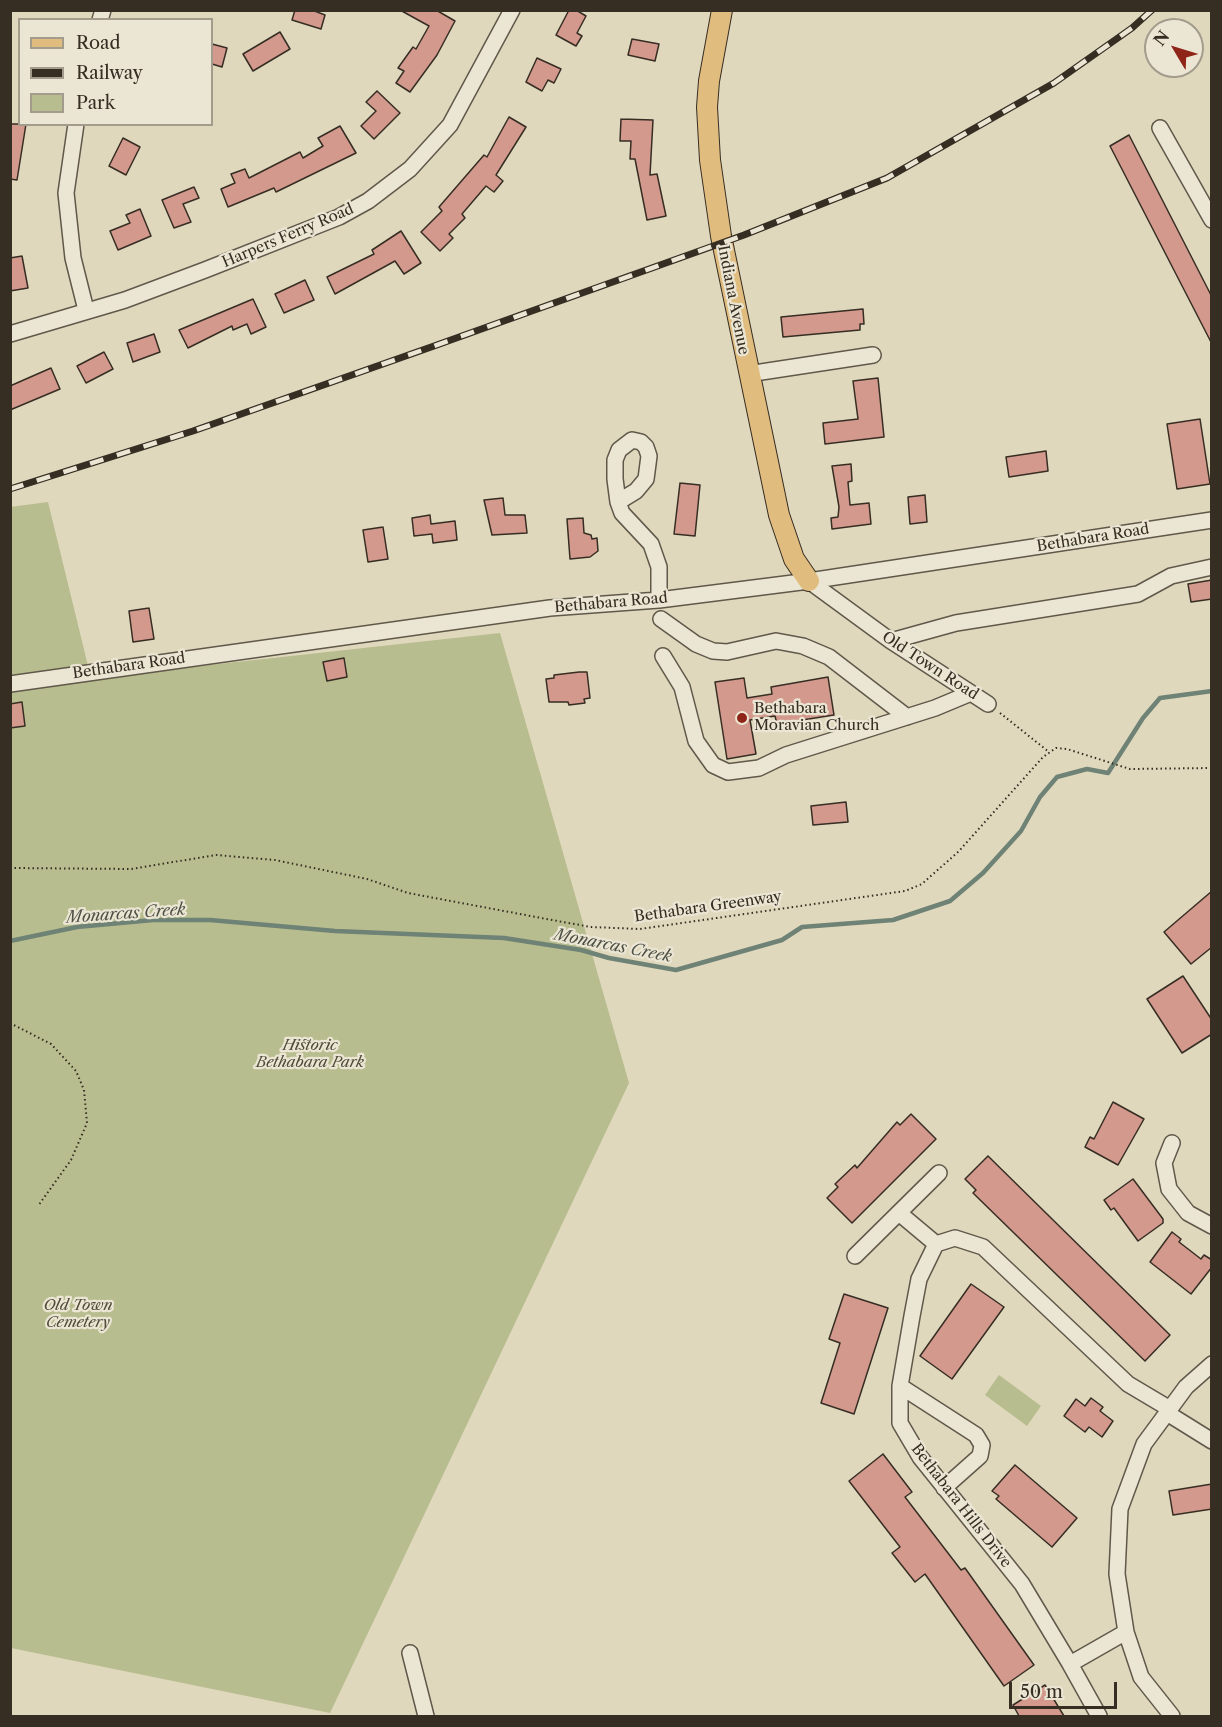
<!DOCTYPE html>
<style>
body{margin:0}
#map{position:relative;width:1222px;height:1727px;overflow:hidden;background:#e0d8bd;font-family:"Libre Caslon Text",serif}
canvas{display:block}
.frame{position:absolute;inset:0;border:12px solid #362d23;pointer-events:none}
.legend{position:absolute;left:18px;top:18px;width:195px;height:108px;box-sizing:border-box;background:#ebe6d4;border:2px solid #a39c8d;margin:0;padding:8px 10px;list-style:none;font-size:18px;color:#362d23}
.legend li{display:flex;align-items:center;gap:12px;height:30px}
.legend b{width:30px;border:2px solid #a39c8d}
.north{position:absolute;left:1144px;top:18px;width:60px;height:60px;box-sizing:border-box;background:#ebe6d4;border:2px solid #a39c8d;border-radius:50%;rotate:308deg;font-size:16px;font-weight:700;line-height:24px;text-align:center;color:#362d23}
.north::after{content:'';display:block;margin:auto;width:21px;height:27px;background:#8f2418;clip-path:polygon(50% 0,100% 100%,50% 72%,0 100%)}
.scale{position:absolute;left:1009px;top:1682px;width:108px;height:27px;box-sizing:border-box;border:3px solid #362d23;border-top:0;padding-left:8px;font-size:18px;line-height:21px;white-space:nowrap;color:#362d23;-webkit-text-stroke:4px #ebe6d4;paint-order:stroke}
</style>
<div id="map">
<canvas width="1222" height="1727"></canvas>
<div class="frame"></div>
<ul class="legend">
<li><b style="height:8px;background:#e0bc7e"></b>Road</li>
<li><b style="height:8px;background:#362d23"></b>Railway</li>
<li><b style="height:16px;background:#b7bd8e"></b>Park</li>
</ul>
<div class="north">N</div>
<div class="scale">50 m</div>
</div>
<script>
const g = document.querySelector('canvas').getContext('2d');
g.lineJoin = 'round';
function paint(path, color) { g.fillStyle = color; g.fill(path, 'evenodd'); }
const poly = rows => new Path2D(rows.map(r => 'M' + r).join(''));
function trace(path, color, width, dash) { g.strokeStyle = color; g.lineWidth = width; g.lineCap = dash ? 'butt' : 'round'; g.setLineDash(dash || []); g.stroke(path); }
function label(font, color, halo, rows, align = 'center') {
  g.font = font + ' "Libre Caslon Text",serif'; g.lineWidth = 4.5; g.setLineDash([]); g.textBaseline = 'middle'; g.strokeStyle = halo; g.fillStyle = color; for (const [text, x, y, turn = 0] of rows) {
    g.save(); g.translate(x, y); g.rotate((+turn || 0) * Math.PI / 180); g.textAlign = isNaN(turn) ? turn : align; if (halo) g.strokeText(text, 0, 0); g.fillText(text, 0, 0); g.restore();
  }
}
paint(poly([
 [48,502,91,678,500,633,629,1083,330,1713,11,1648,10,507],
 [999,1375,1041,1406,1027,1426,985,1395]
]), '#b7bd8e');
trace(poly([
 [10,941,77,927,153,920,210,920,335,931,504,938,581,950,609,958,676,970,782,940,802,927,893,920,950,901,983,873,1021,831,1040,797,1057,777,1087,769,1108,773,1143,718,1160,698,1212,691]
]), '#6e8275', 4.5);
const building = poly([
 [295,10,312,10,325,15,321,29,292,20,295,10],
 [400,10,436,10,455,21,437,55,410,92,396,83,404,71,398,68,413,47,416,49,429,26,400,10],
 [569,10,576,10,586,16,577,33,582,36,576,46,556,35,569,10],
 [280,32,290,49,253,71,243,54,280,32],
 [632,39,659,44,655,61,628,55,632,39],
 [212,44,227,48,222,67,212,64,212,44],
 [537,58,561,69,554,83,548,80,542,91,526,82,537,58],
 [377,91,400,113,374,139,361,126,376,111,366,102,377,91],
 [509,117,526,127,496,175,503,181,494,192,486,186,462,214,465,218,449,234,453,238,440,251,421,232,442,211,439,207,484,155,487,157,509,117],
 [621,119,653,120,650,175,657,174,666,216,647,220,635,159,630,159,631,141,620,141,621,119],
 [10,124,26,124,17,180,10,179,10,124],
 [340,126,356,153,276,192,274,188,228,207,221,189,235,183,231,174,245,169,249,178,300,152,303,158,323,146,318,138,340,126],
 [1129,135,1212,297,1212,344,1110,146,1129,135],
 [123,138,140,147,126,175,109,166,123,138],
 [194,187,199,198,183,204,191,222,174,228,162,200,194,187],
 [140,209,151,236,118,250,110,231,130,223,126,215,140,209],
 [401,231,421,263,404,274,395,261,335,294,327,277,374,254,372,250,401,231],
 [22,256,28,288,10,291,10,258,22,256],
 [305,280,314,300,284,313,275,294,305,280],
 [253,299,266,327,251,334,247,324,233,330,232,326,188,348,179,330,253,299],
 [863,309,864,324,860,324,860,330,783,337,781,317,863,309],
 [154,334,160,352,133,362,127,343,154,334],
 [104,352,113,369,86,383,77,366,104,352],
 [51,368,60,389,10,410,10,386,51,368],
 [878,378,884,437,825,444,823,423,858,419,853,381,878,378],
 [1200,419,1210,484,1177,489,1167,424,1200,419],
 [1046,451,1048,471,1009,477,1006,457,1046,451],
 [851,464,852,481,848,482,850,505,869,503,871,524,832,529,831,518,838,517,839,507,832,466,851,464],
 [680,483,700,485,695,536,674,534,680,483],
 [925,495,927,522,910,524,908,497,925,495],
 [503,498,505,515,525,515,527,533,492,535,484,500,503,498],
 [430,515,431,524,455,521,457,540,433,543,432,534,414,536,412,518,430,515],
 [583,518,584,533,591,535,592,539,597,538,598,551,590,557,570,559,567,519,583,518],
 [383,527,388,559,368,562,363,530,383,527],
 [1212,580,1212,599,1191,602,1188,584,1212,580],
 [149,608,154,639,133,642,129,611,149,608],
 [344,658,347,677,327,681,323,662,344,658],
 [579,672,587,672,590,698,584,699,585,703,569,705,568,702,549,702,546,679,554,678,554,675,579,672],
 [828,677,834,715,777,724,775,716,750,720,756,754,727,759,715,682,744,678,747,698,772,694,771,687,828,677],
 [22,702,25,726,10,728,10,704,22,702],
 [846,802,848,822,813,825,811,806,846,802],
 [1212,891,1212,947,1191,964,1164,932,1212,891],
 [1183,976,1212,1020,1212,1034,1182,1053,1147,999,1183,976],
 [1113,1102,1144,1119,1118,1165,1085,1147,1090,1137,1094,1139,1113,1102],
 [911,1114,936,1139,852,1223,827,1198,838,1187,835,1184,855,1165,857,1168,897,1122,900,1125,911,1114],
 [988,1156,1170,1335,1145,1361,973,1193,976,1190,965,1179,988,1156],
 [1133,1179,1163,1219,1163,1223,1138,1241,1114,1208,1111,1210,1104,1200,1133,1179],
 [1172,1232,1181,1239,1179,1242,1201,1259,1204,1255,1212,1260,1212,1267,1191,1294,1150,1262,1172,1232],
 [971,1284,1004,1307,952,1379,920,1356,971,1284],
 [844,1294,888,1308,854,1414,821,1403,840,1343,829,1339,844,1294],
 [1091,1398,1103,1407,1100,1411,1113,1421,1102,1437,1089,1427,1085,1432,1064,1416,1076,1399,1085,1406,1091,1398],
 [883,1454,912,1492,905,1497,961,1570,965,1568,1034,1665,1004,1686,925,1574,915,1582,892,1553,900,1547,849,1481,883,1454],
 [1015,1465,1077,1518,1052,1547,996,1499,999,1496,992,1491,1015,1465],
 [1212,1484,1212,1509,1173,1515,1169,1491,1212,1484],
 [1045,1685,1064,1716,1019,1716,1013,1705,1045,1685]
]);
paint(building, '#d3998d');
trace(building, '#362d23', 1.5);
const minor = poly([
 [100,20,103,10],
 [76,124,66,193,73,258,86,310],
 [1160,128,1212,220],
 [10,334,125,300,205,270,339,217,368,201,410,169,450,125,512,10],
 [748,374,873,355],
 [618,502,636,491,646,479,649,456,646,447,641,442,632,440,619,450,615,460,615,479,618,502,622,513,651,544,659,567,659,600],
 [809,581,891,641,988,704],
 [661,619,696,644,713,651,727,652,776,641,803,646,829,657,907,717],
 [891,641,956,623,1138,594,1171,576,1212,567],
 [663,656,682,687,696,741,713,765,728,772,759,768,786,755,935,708,971,693],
 [10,684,550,608,659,600,809,581,1212,520],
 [1172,1143,1164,1163,1169,1189,1188,1213,1212,1226],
 [899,1213,936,1244],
 [855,1256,939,1173],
 [900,1386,976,1435,982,1445,980,1456,944,1488],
 [1167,1413,1212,1441],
 [1126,1632,1070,1664,1022,1584,920,1457,900,1423,900,1386,912,1316,919,1279,936,1244,955,1238,983,1247,1128,1384,1170,1409],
 [410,1653,426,1716],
 [1070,1664,1099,1716],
 [1172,1716,1141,1677,1126,1632,1117,1574,1120,1509,1144,1444,1186,1387,1212,1364]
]);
const major = poly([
 [722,10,709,81,707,107,710,160,721,236,779,515,794,559,809,581]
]);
trace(minor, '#60584a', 18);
trace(major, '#362d23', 22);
trace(poly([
 [1000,713,1049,752],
 [10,868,131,869,216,855,275,860,367,879,408,893,552,920,591,927,640,929,905,891,922,884,959,851,1043,757,1056,748,1067,749,1130,769,1212,768],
 [10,1023,51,1044,76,1071,84,1090,87,1123,71,1160,38,1206]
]), '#362d23', 2, [1.5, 3]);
trace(minor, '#ebe6d4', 15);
trace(major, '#e0bc7e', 20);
const rail = poly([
 [10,489,193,431,434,346,744,235,887,178,1054,83,1132,28,1152,10]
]);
trace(rail, '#362d23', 7);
trace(rail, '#ebe6d4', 4.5, [14]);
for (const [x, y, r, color] of [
 [742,718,6,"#8f2418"]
]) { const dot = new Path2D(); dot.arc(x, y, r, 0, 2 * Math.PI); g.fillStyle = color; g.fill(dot); trace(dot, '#ebe6d4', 2); }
label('15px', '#362d23', '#ebe6d4', [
 ["Harpers Ferry Road",288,236,-23],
 ["Indiana Avenue",733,300,79],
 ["Bethabara Road",1093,538,-9],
 ["Bethabara Road",611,603,-5],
 ["Bethabara Road",129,666,-8],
 ["Old Town Road",930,666,33],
 ["Bethabara Greenway",708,907,-8],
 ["Bethabara Hills Drive",961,1506,52]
]);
label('15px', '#362d23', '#ebe6d4', [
 ["Bethabara",754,709],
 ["Moravian Church",754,726]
], 'left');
label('italic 15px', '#504a38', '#ebe6d4', [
 ["Historic",310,1046],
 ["Bethabara Park",310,1063],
 ["Old Town",78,1306],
 ["Cemetery",78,1323]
]);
label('italic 16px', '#4e5045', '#ebe6d4', [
 ["Monarcas Creek",126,914,-4],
 ["Monarcas Creek",613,946,11]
]);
</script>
